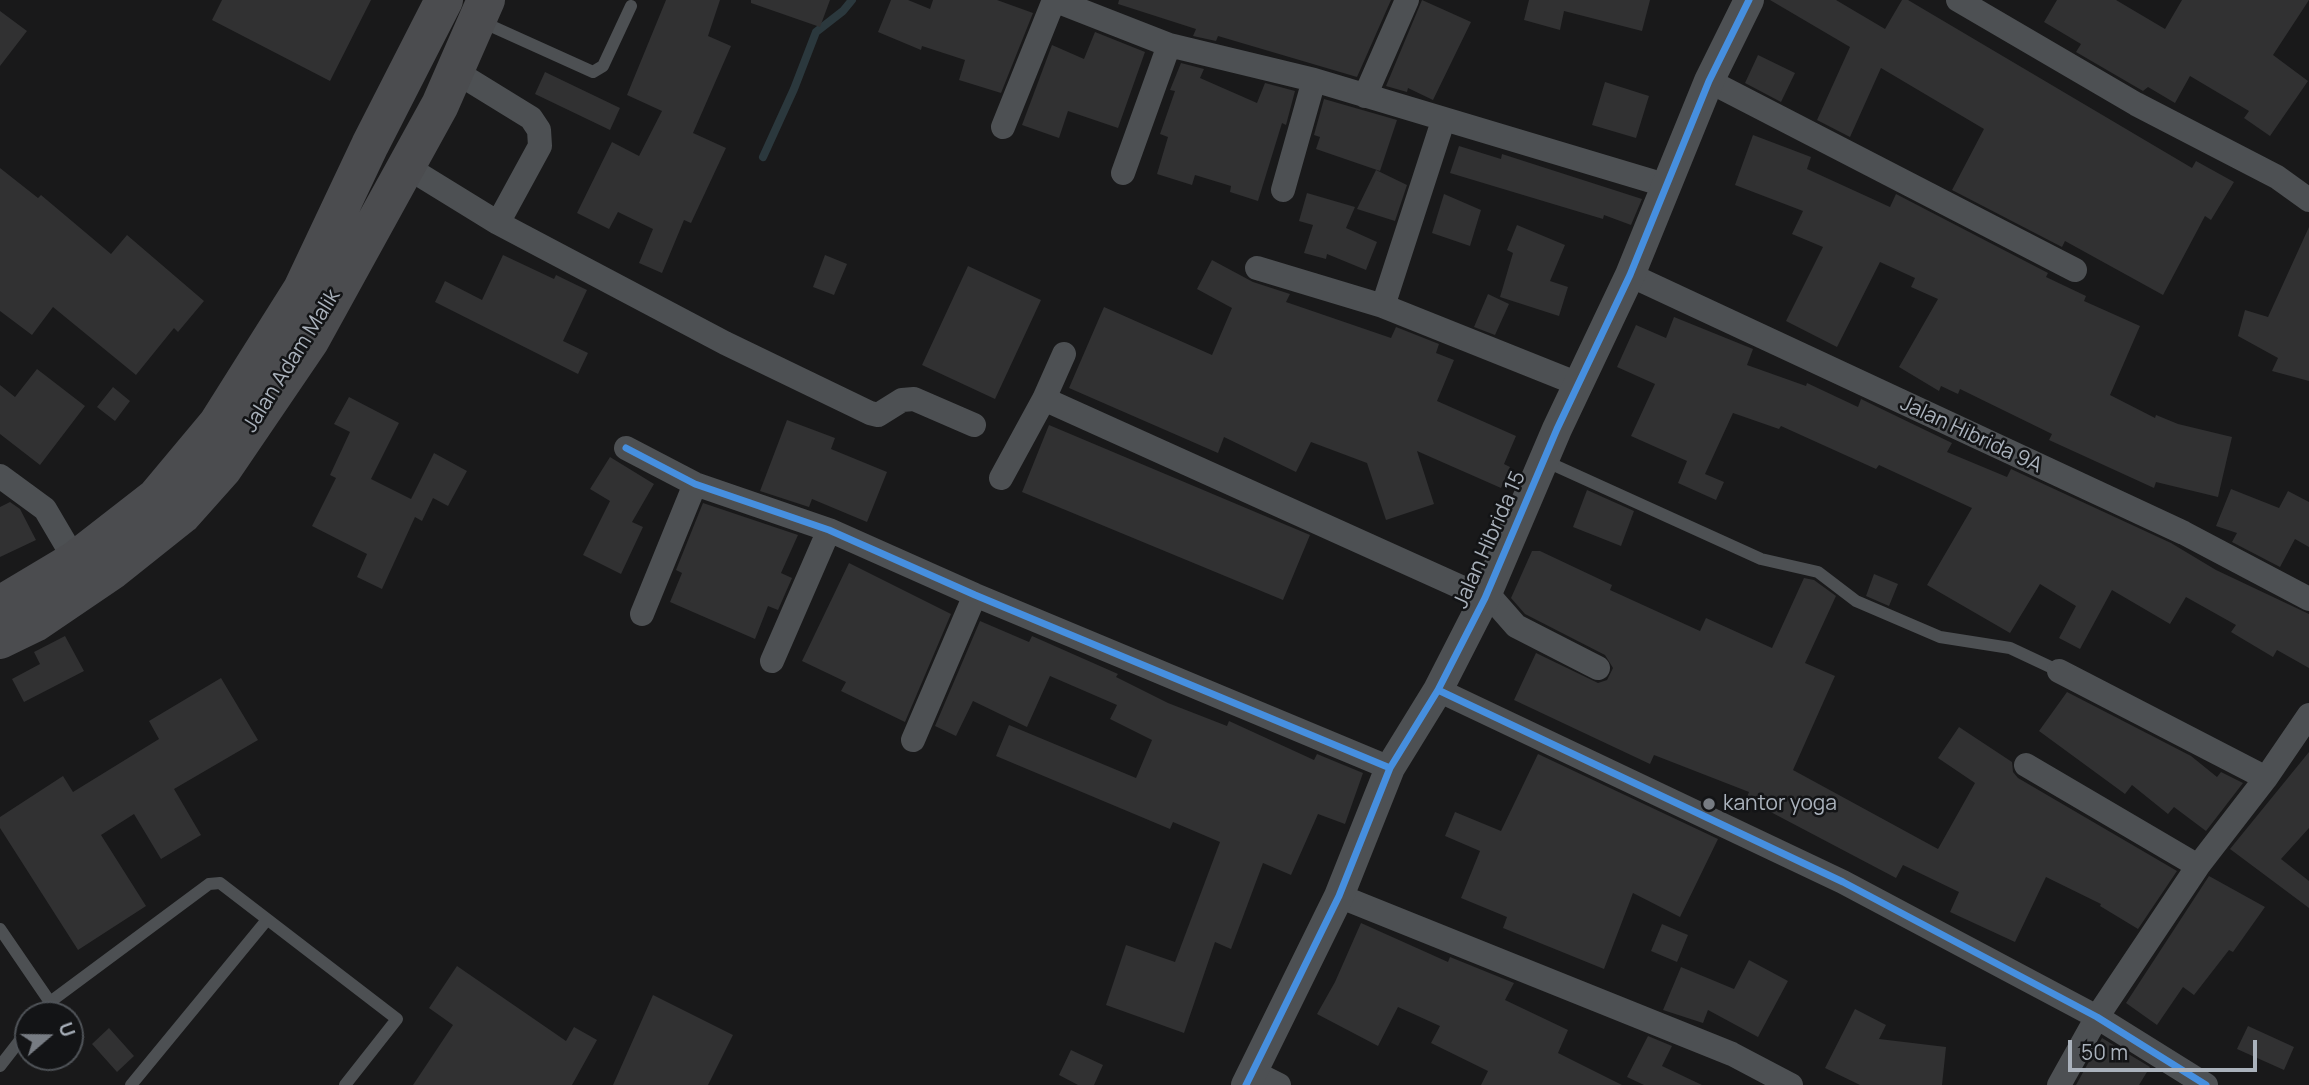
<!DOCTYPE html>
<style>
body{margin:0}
#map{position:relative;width:2309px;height:1085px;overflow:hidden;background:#19191a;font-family:Manrope,sans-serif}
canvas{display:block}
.north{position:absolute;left:14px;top:1001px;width:70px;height:70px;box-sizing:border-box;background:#131416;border:2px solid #4f5358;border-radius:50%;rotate:70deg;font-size:19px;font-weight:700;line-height:28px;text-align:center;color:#aab2bc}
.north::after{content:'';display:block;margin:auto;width:24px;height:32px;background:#777c83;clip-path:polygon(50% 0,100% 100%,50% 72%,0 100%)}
.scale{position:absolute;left:2068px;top:1040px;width:189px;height:32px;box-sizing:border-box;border:4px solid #aab2bc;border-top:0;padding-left:9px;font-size:21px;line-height:24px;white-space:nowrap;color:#aab2bc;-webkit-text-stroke:5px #131416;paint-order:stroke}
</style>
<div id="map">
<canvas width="2309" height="1085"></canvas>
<div class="north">U</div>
<div class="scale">50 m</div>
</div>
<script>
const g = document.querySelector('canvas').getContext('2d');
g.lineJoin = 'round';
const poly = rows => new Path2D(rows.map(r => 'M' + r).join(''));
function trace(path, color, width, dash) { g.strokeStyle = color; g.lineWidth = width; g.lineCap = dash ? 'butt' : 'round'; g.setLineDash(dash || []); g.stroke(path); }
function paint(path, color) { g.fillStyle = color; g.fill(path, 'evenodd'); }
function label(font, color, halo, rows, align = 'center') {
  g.font = font + ' Manrope,sans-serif'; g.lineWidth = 5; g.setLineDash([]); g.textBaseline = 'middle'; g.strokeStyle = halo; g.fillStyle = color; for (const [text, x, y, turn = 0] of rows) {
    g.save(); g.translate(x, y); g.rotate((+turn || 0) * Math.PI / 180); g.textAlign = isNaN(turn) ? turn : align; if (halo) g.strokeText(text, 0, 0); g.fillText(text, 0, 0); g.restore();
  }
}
trace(poly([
 [763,157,794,89,816,32,843,11,852,0]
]), '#2b383d', 8);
paint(poly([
 [222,0,371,0,330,81,212,20],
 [666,0,720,0,708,36,731,46,693,133,726,148,691,223,684,220,662,273,639,263,653,229,618,212,609,229,577,213,612,142,639,156,662,111,627,95],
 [751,0,830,0,820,27,751,3],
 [891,0,908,0,930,9,933,0,997,0,1033,13,1001,93,959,80,965,60,922,46,921,50,878,32],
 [1119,0,1391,0,1357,77,1218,36,1216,41,1193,36,1196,29,1118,4],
 [1422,0,1471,22,1433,100,1408,88,1407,92,1386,86],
 [1529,0,1650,0,1642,31,1564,11,1560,30,1524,20],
 [1770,0,1836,0,1885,29,1902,0,1908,0,2192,168,2196,161,2234,182,2211,220,2205,216,2163,295,2065,241,2062,247,1952,190,1984,129,1881,68,1850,137,1817,120,1850,47],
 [2057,0,2116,0,2165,29,2182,0,2309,0,2273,55,2308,81,2270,136,2244,118,2249,111,2190,76,2175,103,2148,87,2143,91,2076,52,2081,44,2044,22],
 [0,11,27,31,0,66],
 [1095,32,1145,52,1118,128,1068,111,1059,138,1022,125,1052,45,1084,59],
 [1758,55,1795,73,1781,102,1745,83],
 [1181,63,1204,69,1200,78,1257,103,1265,83,1295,91,1286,125,1282,123,1258,201,1230,192,1231,186,1195,175,1192,185,1157,174,1168,137,1160,134,1175,91,1170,90],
 [545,72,620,108,610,130,535,94],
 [1605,82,1649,96,1636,138,1592,125],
 [1324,99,1397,120,1380,171,1316,149,1320,137,1314,135],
 [1753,135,1811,157,1807,169,1890,207,1896,194,2048,273,2046,277,2086,296,2084,301,2140,326,2110,395,2155,418,2156,415,2178,424,2232,437,2218,497,2156,482,2154,488,2049,440,2052,434,1960,389,1958,394,1941,386,1939,391,1899,367,1938,299,1911,287,1915,278,1880,262,1837,347,1786,321,1823,247,1792,234,1803,211,1735,185],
 [1459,146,1501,159,1502,154,1642,199,1631,225,1604,215,1603,219,1450,173],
 [0,168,38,198,41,195,111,254,127,235,204,301,178,332,174,328,136,375,53,307,32,335,0,311],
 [1376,170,1407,185,1395,221,1357,209],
 [1307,193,1355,207,1346,228,1377,242,1366,270,1327,254,1326,259,1304,253,1313,225,1299,221],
 [1444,194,1481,210,1470,246,1432,233],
 [1517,225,1565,245,1550,281,1568,287,1559,316,1500,297,1513,253,1507,250],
 [2309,227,2309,381,2272,371,2278,358,2238,336,2245,310,2268,317],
 [503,255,554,279,556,275,587,290,563,341,588,353,578,374,435,302,445,281,482,300],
 [825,255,847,264,834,295,813,287],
 [1212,260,1253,282,1290,294,1286,302,1391,338,1396,327,1439,344,1436,353,1454,360,1437,401,1516,436,1504,464,1510,467,1501,488,1417,451,1434,504,1386,520,1367,463,1311,442,1296,472,1224,437,1218,453,1069,388,1104,307,1212,355,1232,308,1197,289],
 [968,266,1041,300,995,399,922,365],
 [1488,294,1509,304,1495,335,1474,327],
 [1674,317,1753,349,1747,365,1806,386,1807,383,1858,407,1861,399,1952,443,1947,452,2007,477,2011,469,2171,543,2216,570,2309,614,2309,668,2277,650,2273,657,2231,632,2236,625,2186,597,2170,624,2112,590,2080,649,2059,638,2076,606,2040,584,2010,633,1927,585,1972,508,1879,465,1876,469,1781,426,1779,429,1733,413,1705,474,1724,482,1716,500,1678,483,1687,461,1631,436,1655,384,1617,367,1636,325,1666,338],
 [37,369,85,406,40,465,0,434,0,385,15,397],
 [113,387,130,401,115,421,97,407],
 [349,397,399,423,371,479,411,499,434,453,467,471,448,506,433,498,422,521,415,517,382,589,357,577,367,554,312,526,336,478,330,475,350,432,334,424],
 [787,420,835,438,831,449,887,472,867,522,812,499,809,507,760,491],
 [1049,425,1310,535,1283,600,1022,492],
 [610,457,654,484,632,522,643,527,621,574,583,555,610,501,590,489],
 [2231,489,2279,508,2288,491,2309,502,2309,547,2295,539,2280,567,2232,542,2237,533,2216,526],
 [1587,490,1634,511,1621,546,1573,527],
 [10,502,20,509,36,540,0,557,0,507],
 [703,503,798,535,781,573,792,578,778,610,768,606,755,639,670,602,682,573,676,570],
 [1532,551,1540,551,1612,585,1610,590,1700,631,1706,618,1772,648,1804,578,1814,580,1836,596,1805,663,1835,676,1793,770,1938,849,1975,783,1938,758,1959,727,2012,762,2013,772,2018,778,2177,871,2138,929,2100,906,2101,904,2046,877,2015,942,1950,912,1959,892,1903,865,1896,878,1746,799,1749,792,1654,755,1650,764,1514,700,1536,653,1598,683,1607,680,1613,668,1605,655,1525,614,1511,598],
 [849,563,951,614,905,722,841,691,846,682,802,661],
 [1874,574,1898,584,1889,606,1866,596],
 [980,621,1029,642,1032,636,1118,674,1116,677,1168,703,1227,726,1229,721,1314,760,1317,754,1363,773,1345,824,1318,814,1291,875,1263,863,1231,949,1215,942,1184,1033,1106,1005,1126,945,1175,962,1220,842,1173,822,1170,829,996,756,1009,725,1136,778,1152,740,1110,719,1117,705,1050,676,1027,727,973,701,956,736,935,726],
 [65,636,84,671,24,702,12,679,40,664,34,652],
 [221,678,258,740,174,789,201,835,161,859,134,814,101,835,146,906,78,950,0,828,0,817,63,776,73,792,159,739,149,721],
 [2067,692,2191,756,2217,777,2221,772,2243,783,2206,831,2174,807,2168,814,2132,785,2125,794,2039,731],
 [2309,752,2309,828,2281,859,2309,881,2309,908,2230,849],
 [1538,754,1718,839,1680,917,1633,893,1604,969,1503,928,1507,917,1461,898,1480,851,1445,836,1455,812,1501,831],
 [2209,876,2265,907,2233,952,2229,950,2194,995,2183,987,2157,1025,2126,1003],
 [1361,923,1448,962,1450,957,1514,983,1505,1000,1568,1030,1558,1053,1622,1085,1481,1085,1488,1071,1431,1043,1440,1026,1398,1007,1378,1046,1317,1014,1335,982],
 [1662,924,1688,935,1677,962,1651,951],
 [1749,960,1788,981,1758,1037,1708,1010,1703,1023,1663,1010,1681,967,1734,989],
 [457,966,566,1041,574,1027,597,1040,572,1085,413,1085,453,1025,429,1008],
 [653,995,733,1035,708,1085,613,1085],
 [1855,1009,1886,1025,1879,1039,1946,1047,1942,1085,1860,1085,1825,1068],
 [2248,1026,2294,1047,2284,1070,2237,1049],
 [109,1028,134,1056,117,1072,92,1044],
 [1648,1036,1672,1046,1662,1066,1702,1085,1644,1085,1627,1077],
 [2102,1038,2150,1067,2139,1085,2076,1085],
 [1071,1050,1103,1065,1094,1085,1078,1085,1059,1075]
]), '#313132');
trace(poly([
 [480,21,593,72,603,66,631,6],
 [1545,461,1761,559,1818,572,1856,601,1940,637,2010,648,2059,671],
 [0,929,50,1002],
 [40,1015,50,1002,209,884,220,883,397,1019,345,1085],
 [0,1066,28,1030],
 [131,1085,266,921]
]), '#4d5053', 12);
trace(poly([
 [1054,0,1169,45,1314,80,1668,186],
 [1958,0,2136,104,2277,177,2309,200],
 [1709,81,2075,270],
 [1365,96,1407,0],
 [1003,127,1054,0],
 [407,167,498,223,540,146,539,130,531,118,453,70],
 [1123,173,1169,45],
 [1283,190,1314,80],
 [498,223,725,343,870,413,878,415,902,400,914,399,974,425],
 [1257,268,1383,306,1578,384],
 [1630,275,2184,533,2309,599],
 [1383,306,1443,121],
 [1044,399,1485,598],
 [626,448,695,484,829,530,975,595,1390,768],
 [0,476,45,509,75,560],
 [1001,478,1044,399,1064,354],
 [1487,593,1516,626,1598,668],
 [642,614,695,484],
 [772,661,829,530],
 [2059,671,2266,778],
 [1438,690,1843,882,2097,1017,2206,1085],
 [913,740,975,595],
 [2026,765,2198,866],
 [1339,896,1732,1054,1791,1085],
 [1253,1072,1279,1085],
 [2059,1085,2097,1017,2198,866,2266,778,2309,715]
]), '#4d5053', 24);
trace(poly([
 [1246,1085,1339,896,1390,768,1438,690,1485,598,1557,429,1630,275,1709,81,1749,0]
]), '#4d5053', 30);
trace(poly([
 [0,605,75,560,156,497,217,424,302,289,370,145,444,0],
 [0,640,35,623,113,570,182,515,223,469,310,341,440,105,486,0]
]), '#4b4c4f', 38);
trace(poly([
 [626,448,695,484,829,530,975,595,1390,768],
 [1438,690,1843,882,2097,1017,2206,1085],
 [1246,1085,1339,896,1390,768,1438,690,1485,598,1557,429,1630,275,1709,81,1749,0]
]), '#468fdf', 7);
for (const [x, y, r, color] of [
 [1709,804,7,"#777c83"]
]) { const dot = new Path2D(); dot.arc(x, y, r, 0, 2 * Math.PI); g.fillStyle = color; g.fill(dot); trace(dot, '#131416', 2.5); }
label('21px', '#aab2bc', '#131416', [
 ["Jalan Adam Malik",292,361,-58],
 ["Jalan Hibrida 9A",1971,435,25],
 ["Jalan Hibrida 15",1490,540,-66]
]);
label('21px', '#aab2bc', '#131416', [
 ["kantor yoga",1723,804]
], 'left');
</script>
